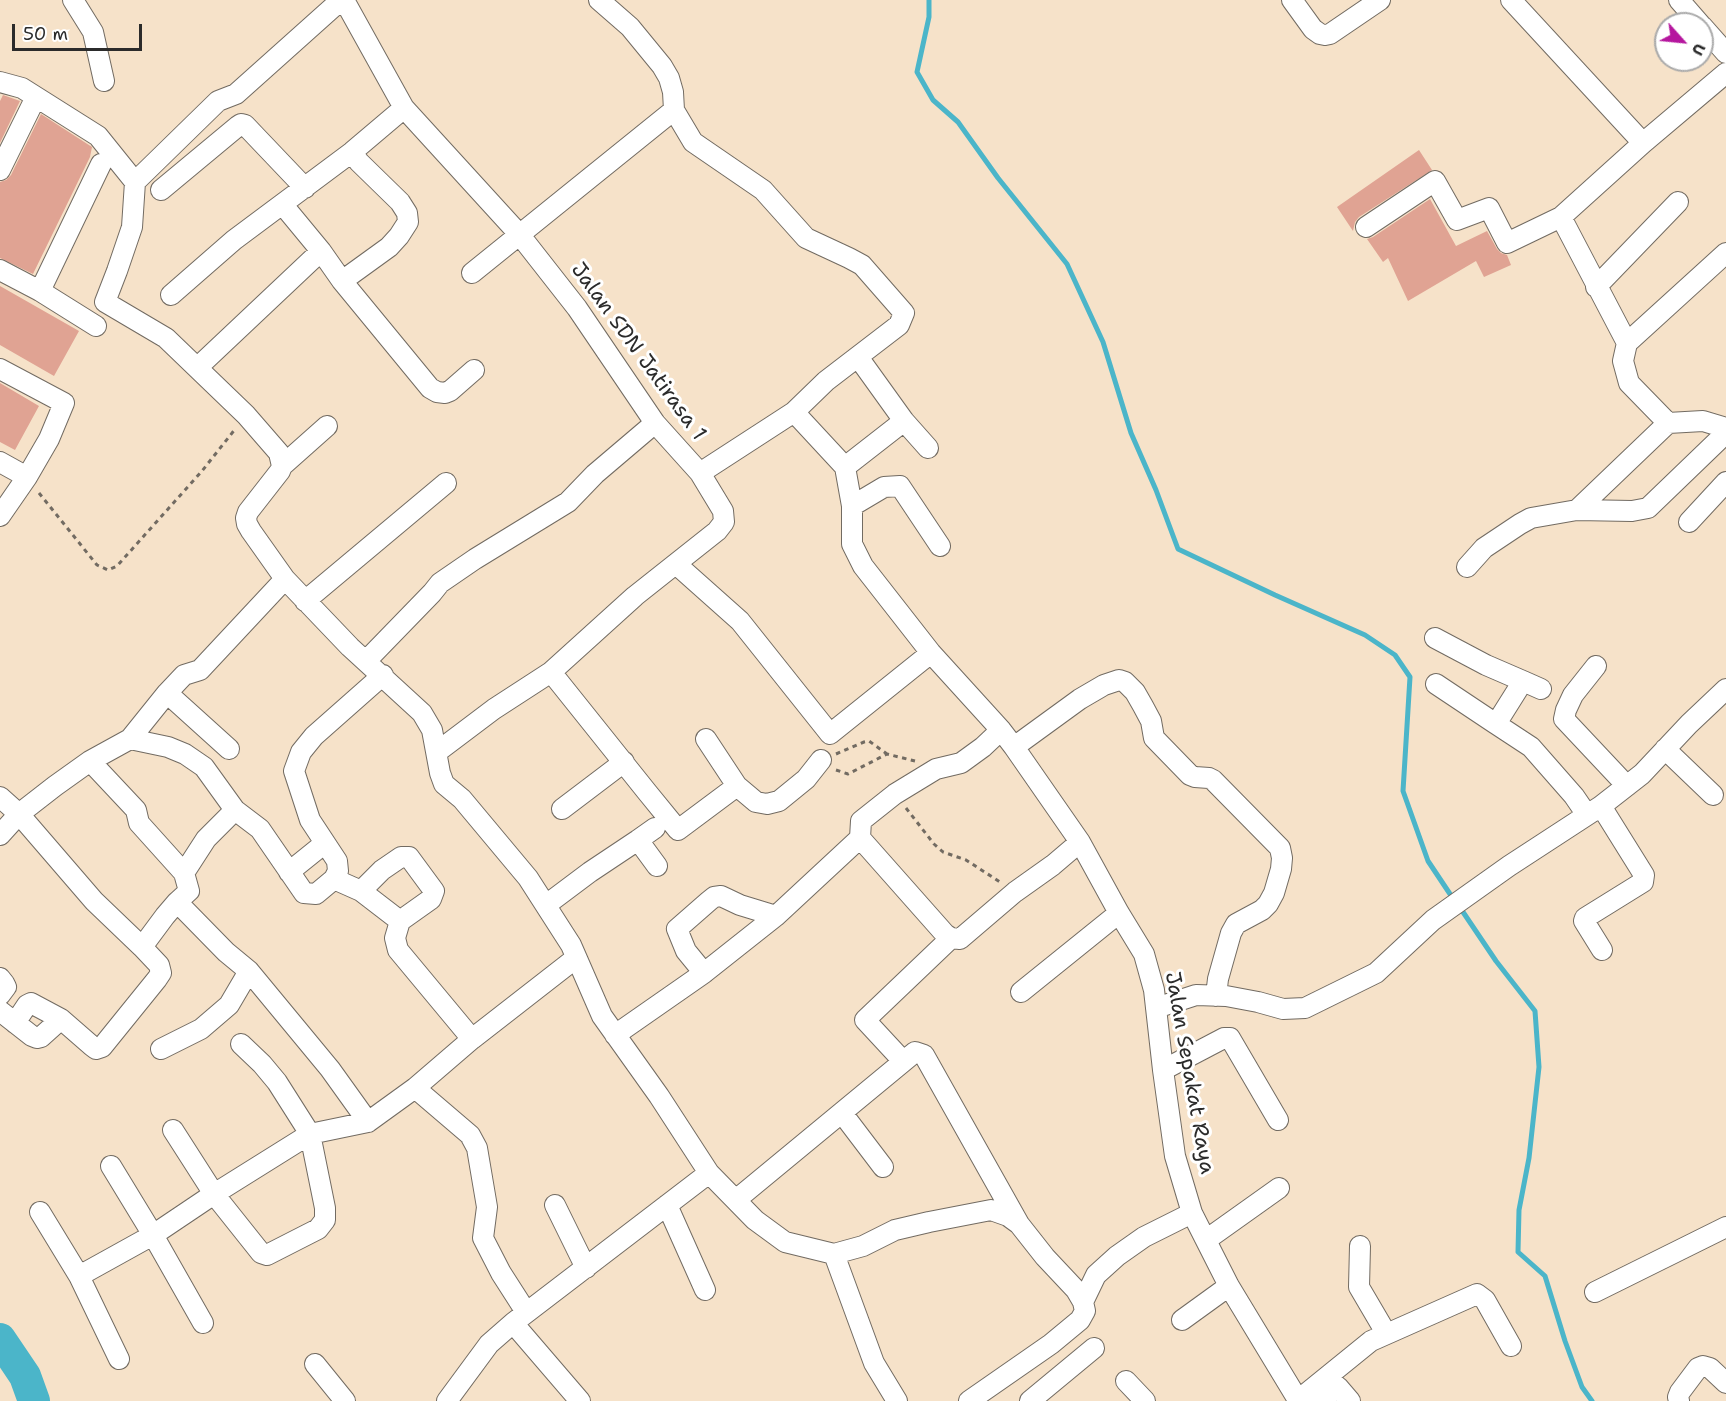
<!DOCTYPE html>
<style>
body{margin:0}
#map{position:relative;width:1726px;height:1401px;overflow:hidden;background:#f6e2c9;font-family:"Shantell Sans",sans-serif}
canvas{display:block}
.north{position:absolute;left:1654px;top:12px;width:60px;height:60px;box-sizing:border-box;background:#fff;border:2px solid #aaa;border-radius:50%;rotate:117deg;font-size:16px;font-weight:700;line-height:24px;text-align:center;color:#2b2b2b}
.north::after{content:'';display:block;margin:auto;width:21px;height:27px;background:#b5179e;clip-path:polygon(50% 0,100% 100%,50% 72%,0 100%)}
.scale{position:absolute;left:12px;top:24px;width:130px;height:27px;box-sizing:border-box;border:3px solid #2b2b2b;border-top:0;padding-left:8px;font-size:18px;line-height:21px;white-space:nowrap;color:#2b2b2b;-webkit-text-stroke:4px #fff;paint-order:stroke}
</style>
<div id="map">
<canvas width="1726" height="1401"></canvas>
<div class="north">U</div>
<div class="scale">50 m</div>
</div>
<script>
const g = document.querySelector('canvas').getContext('2d');
g.lineJoin = 'round';
const poly = rows => new Path2D(rows.map(r => 'M' + r).join(''));
function trace(path, color, width, dash) { g.strokeStyle = color; g.lineWidth = width; g.lineCap = dash ? 'butt' : 'round'; g.setLineDash(dash || []); g.stroke(path); }
function paint(path, color) { g.fillStyle = color; g.fill(path, 'evenodd'); }
function label(font, color, halo, rows, align = 'center') {
  g.font = font + ' "Shantell Sans",sans-serif'; g.lineWidth = 6; g.setLineDash([]); g.textBaseline = 'middle'; g.strokeStyle = halo; g.fillStyle = color; for (const [text, x, y, turn = 0] of rows) {
    g.save(); g.translate(x, y); g.rotate((+turn || 0) * Math.PI / 180); g.textAlign = isNaN(turn) ? turn : align; if (halo) g.strokeText(text, 0, 0); g.fillText(text, 0, 0); g.restore();
  }
}
trace(poly([
 [929,0,929,17,917,72,933,100,958,122,998,178,1067,264,1103,342,1131,433,1156,490,1178,549,1275,595,1365,635,1395,655,1410,677,1403,791,1428,861,1452,897],
 [1463,912,1496,961,1535,1011,1539,1067,1529,1158,1519,1210,1518,1252,1545,1276,1565,1341,1582,1387,1592,1401]
]), '#4bb5c9', 5);
trace(poly([
 [0,1339,25,1376,34,1401]
]), '#4bb5c9', 32);
paint(poly([
 [3,95,20,101,0,143,0,101],
 [41,114,92,147,90,157,33,274,0,258,0,182,6,180,11,175],
 [1419,150,1432,170,1359,217,1355,222,1353,231,1337,207],
 [1430,199,1456,246,1487,231,1497,249,1501,253,1507,255,1511,265,1484,277,1476,261,1408,301,1388,258,1383,262,1367,239,1373,237],
 [0,286,79,331,54,376,0,345],
 [0,383,39,406,15,450,0,442]
]), '#e0a393');
const minor = poly([
 [73,0,93,32,104,81],
 [344,0,404,108,519,234,577,308,655,423,700,473,794,412,845,467,852,506,852,544,863,566,931,653,1001,730,1014,747,1080,842,1119,913,1144,954,1154,990,1163,1070,1175,1156,1192,1213,1229,1286,1298,1400],
 [1292,0,1313,29,1320,34,1325,35,1330,34,1380,0],
 [1511,0,1643,143,1561,217,1627,343],
 [1679,0,1700,24],
 [1702,26,1726,53],
 [0,82,22,88,98,136,135,182,132,227,117,271,105,302,166,338,246,415,279,453,282,466,280,471,248,512,246,518,247,524,251,531,285,579,350,647,422,713,432,730,440,773,444,784,462,799,528,878,571,945,602,1016,659,1096,709,1173,755,1220,785,1242,834,1254,863,1246,895,1230,929,1222,991,1210,1008,1216,1019,1224,1045,1257,1076,1290,1083,1302,1085,1311,1080,1320,1051,1344,969,1401],
 [674,110,693,142,763,190,806,238,849,258,862,265,904,313,899,325,826,381,794,412],
 [1643,143,1726,73],
 [0,170,32,105],
 [135,182,218,101,236,94,341,0],
 [161,190,238,126,241,124,245,125,305,188],
 [283,205,321,251,342,281,430,388,437,392,445,393,450,391,474,370],
 [1366,227,1435,181,1457,220,1489,208,1507,243,1561,217],
 [1726,253,1627,343,1623,361,1629,383,1668,423,1703,421,1726,428],
 [0,270,40,291,96,326],
 [472,273,674,110,673,92,669,78,662,66,630,27,599,0],
 [342,281,389,247,399,236,408,222,407,213,400,202,359,162,352,152],
 [1596,287,1678,202],
 [40,291,101,164],
 [171,295,234,240,352,152,404,108],
 [858,357,904,421,928,448],
 [198,367,321,251],
 [0,369,64,403,49,439,27,477,0,516],
 [0,462,27,477],
 [282,466,327,426],
 [845,467,904,421],
 [852,506,884,487,900,486,940,546],
 [1577,510,1632,511,1648,508,1726,433],
 [1689,522,1726,482],
 [676,564,740,621,830,734,931,653],
 [1467,567,1484,548,1520,524,1531,518,1577,510,1668,423],
 [305,601,446,483],
 [1435,638,1486,665,1523,681,1496,724,1531,747,1574,796,1587,815],
 [366,661,432,593,440,583,475,559,568,502,595,474,655,423],
 [1596,666,1573,695,1566,710,1564,719,1627,786],
 [551,672,647,792,678,830,737,786],
 [383,675,314,736,301,752,294,771,310,820,337,861,338,871,334,879,361,891,382,870,401,857,409,857,434,891,431,899,400,921,395,938,398,950,472,1039],
 [1523,681,1541,689],
 [1436,684,1496,724],
 [167,693,229,749],
 [130,739,167,693,184,675,200,670,285,579],
 [706,739,737,786,756,802,767,804,779,801,806,779,821,760],
 [1014,747,1080,699,1104,685,1119,680,1125,682,1135,692,1143,706,1151,721,1154,738,1190,775,1195,777,1209,778,1213,780,1280,848,1282,858,1281,869,1274,893,1268,904,1262,910,1236,924,1231,933,1218,979,1216,996],
 [1665,749,1713,795],
 [437,752,494,709,551,672,635,596,717,531,724,522,723,511,700,473],
 [90,761,136,810,139,823,184,873],
 [0,797,19,814,55,786,90,761,130,739,168,747,185,754,204,767,235,810,260,829,304,893,316,894,334,879],
 [1601,806,1644,875,1643,882,1585,918,1584,921,1602,950],
 [562,809,624,762],
 [0,835,19,814,94,901,142,947,165,916,177,902,226,952,249,971,330,1069,368,1122],
 [860,838,945,934,951,938,960,939,1015,892,1053,865,1080,842],
 [638,840,655,828],
 [289,872,325,843],
 [361,891,400,921],
 [177,902,189,891,184,873,206,839,235,810],
 [546,905,590,872,638,840,657,866],
 [776,916,740,905,721,896,714,897,709,901,677,929,686,951,704,973,776,916,860,838,861,821,895,794,936,769,961,763,983,747,1001,730],
 [0,978,4,983,6,987,0,995],
 [1021,992,1119,913],
 [1156,1008,1196,995,1226,996,1258,1002,1283,1009,1305,1008,1376,973,1433,920,1509,866,1601,806,1642,774,1689,724,1726,689],
 [0,1011,32,1036,37,1038,41,1037,61,1019],
 [15,1023,27,1005,31,1003,61,1019,92,1046,96,1049,102,1047,157,979,161,973,159,965,142,947],
 [615,1035,704,973],
 [161,1049,201,1029,229,1005,249,971],
 [903,1061,865,1020,951,938],
 [1163,1070,1224,1038,1230,1038,1278,1120],
 [415,1088,470,1135,477,1148,487,1207,483,1238,501,1273,526,1312],
 [842,1113,883,1167],
 [173,1130,214,1194,261,1253,267,1255,318,1229,325,1220,325,1208,310,1134,277,1082,262,1064,241,1044],
 [111,1166,153,1235,203,1323],
 [737,1199,915,1052,924,1055,1019,1224],
 [555,1205,586,1268],
 [667,1205,705,1290],
 [40,1212,79,1276,153,1235,214,1194,310,1134,368,1122,415,1088,472,1039,576,958],
 [1206,1240,1279,1188],
 [1360,1246,1359,1287,1386,1333],
 [834,1254,874,1363,897,1401],
 [79,1276,119,1359],
 [1595,1292,1726,1227],
 [1083,1302,1096,1275,1117,1256,1144,1237,1192,1213],
 [1182,1320,1229,1286],
 [513,1323,580,1401],
 [315,1364,345,1401],
 [1126,1381,1145,1401],
 [447,1401,489,1344,513,1323,709,1173],
 [1030,1401,1094,1348],
 [1297,1401,1371,1341,1477,1294,1485,1300,1511,1346],
 [1320,1401,1338,1387,1350,1401],
 [1679,1401,1678,1397,1680,1392,1698,1368,1703,1366,1710,1368,1726,1383]
]);
trace(minor, '#726b62', 22);
trace(poly([
 [39,493,97,565,108,570,117,566,202,471,236,428],
 [836,754,864,742,869,741,887,754],
 [836,770,848,774,887,754,915,761],
 [906,808,934,844,943,852,966,860,1000,882]
]), '#726b62', 3, [4.5, 4.5]);
trace(minor, '#fff', 20);
label('21px', '#2b2b2b', '#fff', [
 ["Jalan SDN Jatirasa 1",638,352,54],
 ["Jalan Sepakat Raya",1189,1073,80]
]);
</script>
